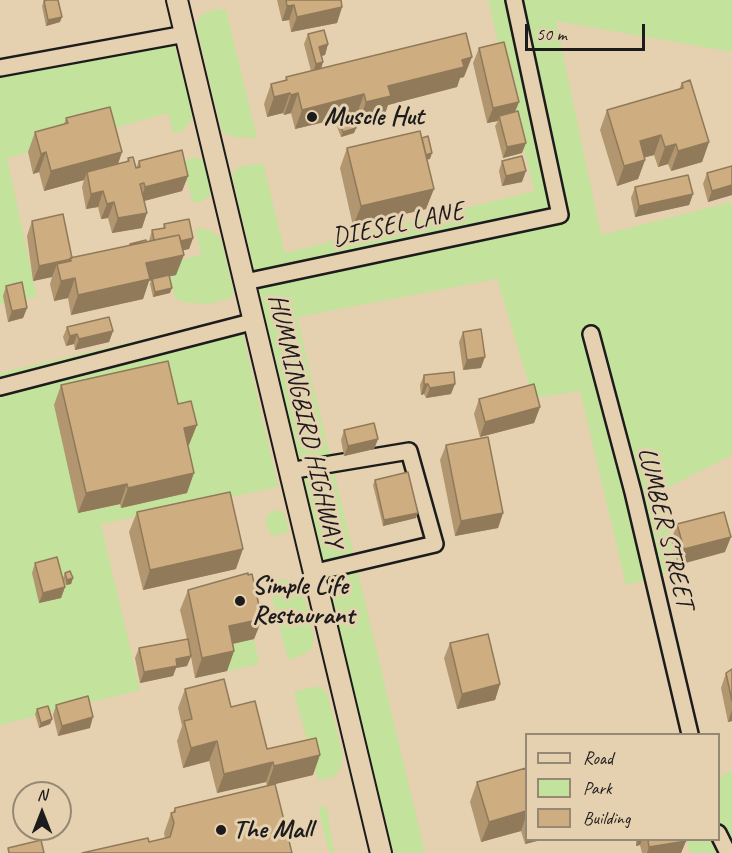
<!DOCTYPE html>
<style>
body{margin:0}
#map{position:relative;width:732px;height:853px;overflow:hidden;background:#e5d0af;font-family:Caveat,sans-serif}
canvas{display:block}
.legend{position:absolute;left:525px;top:733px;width:195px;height:108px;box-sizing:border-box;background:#e5d0af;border:2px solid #958874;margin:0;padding:8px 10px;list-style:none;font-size:18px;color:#1c1c1c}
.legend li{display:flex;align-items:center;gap:12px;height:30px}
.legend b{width:30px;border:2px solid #958874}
.north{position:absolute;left:12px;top:781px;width:60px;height:60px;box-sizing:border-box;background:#e5d0af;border:2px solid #958874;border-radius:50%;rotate:0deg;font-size:16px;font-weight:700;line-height:24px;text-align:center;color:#1c1c1c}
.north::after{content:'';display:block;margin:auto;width:21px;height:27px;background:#1c1c1c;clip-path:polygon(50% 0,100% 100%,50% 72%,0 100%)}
.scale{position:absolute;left:525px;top:24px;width:120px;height:27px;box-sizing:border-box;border:3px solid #1c1c1c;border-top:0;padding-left:8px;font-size:18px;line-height:21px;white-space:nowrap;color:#1c1c1c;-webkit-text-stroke:4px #e5d0af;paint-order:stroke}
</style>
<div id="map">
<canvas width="732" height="853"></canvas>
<ul class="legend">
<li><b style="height:8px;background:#e5d0af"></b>Road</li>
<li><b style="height:16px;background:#c3e39c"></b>Park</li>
<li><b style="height:16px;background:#ceae81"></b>Building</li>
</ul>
<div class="north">N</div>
<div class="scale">50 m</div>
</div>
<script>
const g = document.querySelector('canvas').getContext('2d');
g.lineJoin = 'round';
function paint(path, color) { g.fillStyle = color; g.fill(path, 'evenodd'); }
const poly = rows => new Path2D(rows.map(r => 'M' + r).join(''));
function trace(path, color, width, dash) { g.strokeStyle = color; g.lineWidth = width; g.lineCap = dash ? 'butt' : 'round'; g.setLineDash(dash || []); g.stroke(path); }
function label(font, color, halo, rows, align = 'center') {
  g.font = font + ' Caveat,sans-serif'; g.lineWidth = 6; g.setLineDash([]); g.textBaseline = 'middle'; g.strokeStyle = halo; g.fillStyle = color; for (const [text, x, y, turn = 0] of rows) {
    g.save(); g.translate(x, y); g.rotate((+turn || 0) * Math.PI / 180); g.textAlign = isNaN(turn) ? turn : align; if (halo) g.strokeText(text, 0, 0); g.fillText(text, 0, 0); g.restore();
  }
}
paint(poly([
 [488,0,732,0,732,52,556,21,601,235,732,202,732,455,661,491,679,570,626,585,580,391,533,398,497,279,297,317,425,853,391,853,232,175,238,167,263,163,285,253,534,191],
 [217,9,226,10,257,138,235,137,222,132,196,25,202,14],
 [172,36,193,116,184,130,177,133,173,132,168,113,7,158,37,297,0,304,0,68],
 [192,157,203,160,211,194,200,203,192,201,183,163],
 [195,228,210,230,221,239,234,293,229,299,208,304,182,302,175,298,167,263,201,255],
 [239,317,278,487,101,524,140,690,0,725,0,373],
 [276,510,284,513,289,532,272,536,265,522,269,513],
 [282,579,295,581,302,585,314,638,313,646,306,653,288,660,268,582],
 [254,639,259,664,227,671,222,646],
 [311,687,321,687,327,693,343,756,339,771,334,777,318,780,294,692],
 [732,770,732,853,690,853,686,840,718,840,719,778],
 [320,805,327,809,334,853,331,853,328,848,319,811]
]), '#c3e39c');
const minor = poly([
 [0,68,185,34],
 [245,282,560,215,514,0],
 [591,334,633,492,690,734],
 [0,387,255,321],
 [289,471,409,451,435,544,312,573],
 [718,833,728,853]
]);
const major = poly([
 [177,0,381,853]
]);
trace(minor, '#1c1c1c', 20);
trace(major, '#1c1c1c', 24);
trace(minor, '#e5d0af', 15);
trace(major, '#e5d0af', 20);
paint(poly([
 [277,0,341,0,342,7,337,23,291,32,289,20,282,21],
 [44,1,60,22,46,26,42,6],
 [308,34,328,44,325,55,322,56,321,68,464,77,460,78,457,87,388,105,384,116,359,122,357,114,352,115,356,128,354,133,341,137,336,124,338,119,342,118,295,129,291,113,284,115,283,113,267,117,264,104,271,84,285,81,286,77,311,71,304,44],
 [479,48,515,112,522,153,503,158,495,126,498,121,487,123,473,63],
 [682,83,709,142,702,162,671,171,668,164,658,167,654,155,645,157,645,160,638,179,617,186,600,130,607,110,679,89],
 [66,118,122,152,118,164,127,162,128,158,136,168,139,161,188,176,182,191,144,201,142,228,112,233,108,218,101,219,98,207,86,209,82,187,84,180,44,191,39,172,33,174,28,152,35,132,64,124],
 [422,138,430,159,427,159,426,209,353,226,340,168,347,148],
 [502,161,522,182,502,186,499,171],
 [732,167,732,195,708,202,703,184,707,173],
 [635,187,693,194,689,205,635,217,631,198],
 [32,221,72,258,129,246,130,244,149,241,152,230,163,228,164,224,193,238,189,249,183,250,176,275,170,276,170,293,153,297,150,284,151,280,149,281,143,299,71,315,68,298,54,301,50,284,52,277,33,281,27,236],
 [6,286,27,308,23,318,8,322,3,296],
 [67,327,113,331,109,342,75,350,74,344,66,346,63,337],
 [463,332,481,368,463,370,459,342],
 [424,375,451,394,426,398,424,394,421,395,420,385],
 [61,385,178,404,189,445,188,445,187,493,121,508,120,504,78,513,54,405],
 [479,399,540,407,534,423,480,437,474,414],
 [344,430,378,439,374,449,344,456,341,440],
 [446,445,503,513,498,528,455,536,440,460],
 [375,480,416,518,383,526,373,485],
 [137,512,236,569,143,590,129,532],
 [677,524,725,552,678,565,671,540],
 [35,563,65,587,61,598,39,603,32,573],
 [65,573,73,578,71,584,66,585,63,578],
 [188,590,262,619,254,639,233,644,234,651,227,671,195,678,191,657,187,666,176,668,173,676,140,683,135,658,139,648,187,639,180,610],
 [450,643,500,684,495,700,457,709,444,658],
 [732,669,732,721,728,722,721,688,726,673],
 [185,689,231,707,267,749,313,775,275,784,292,853,149,842,165,838,164,833,171,813,173,812,175,808,267,786,266,782,217,793,209,761,183,768,177,741,182,726,178,708],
 [56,705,90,728,58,736,53,715],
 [37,709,52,719,50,724,39,728,35,714],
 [526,768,526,840,541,840,525,844,521,831,481,842,470,802,477,782],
 [636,840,686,840,686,841,681,853,642,853,640,845,636,846]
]), '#b1966f');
paint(poly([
 [294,5,289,20,282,21,287,6],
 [342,7,337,23,291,32,297,17],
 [62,17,60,22,46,26,48,20],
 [328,44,325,55,316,57,319,47],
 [472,57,464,77,460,78,457,87,388,105,384,116,359,122,366,102,388,86,462,60],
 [323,62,320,73,312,75,316,64],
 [290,93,283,113,267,117,274,97],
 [298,93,291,113,284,115,291,95],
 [364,94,357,114,295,129,302,110],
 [519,102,513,117,499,116,498,121,487,123,493,108],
 [356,128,354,133,341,137,343,132],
 [661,135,654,155,632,161,640,141],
 [709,142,702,162,671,171,678,151],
 [526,143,522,153,503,158,507,147],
 [676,144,668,164,658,167,665,147],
 [46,152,39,172,33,174,41,154],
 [122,152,115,172,87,172,84,180,44,191,51,171],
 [432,153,430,159,415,162,417,157],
 [645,160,638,179,617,186,624,166],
 [526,171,522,182,502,186,506,176],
 [188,176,182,191,140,202,145,187],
 [732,185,732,195,708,202,712,191],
 [434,189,426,209,353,226,361,206],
 [103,191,98,207,86,209,91,194],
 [693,194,689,205,635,217,639,206],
 [114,202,108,218,101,219,107,204],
 [147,213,142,228,112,233,118,218],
 [193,238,189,249,152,257,156,246],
 [184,255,176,275,149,281,143,299,71,315,78,295,146,263],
 [70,260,64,275,57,264,52,277,33,281,39,266],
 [75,278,68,298,54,301,61,281],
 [172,288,170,293,153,297,155,292],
 [27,308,23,318,8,322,12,311],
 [113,331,109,342,75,350,79,339],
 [77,334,74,344,66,346,70,336],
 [485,357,481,368,463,370,467,360],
 [424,384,428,384,424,394,421,395],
 [455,384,451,394,426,398,430,388],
 [540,407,534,423,480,437,485,422],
 [197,425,189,445,177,448,184,428],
 [378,439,374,449,344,456,348,446],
 [194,473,187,493,121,508,128,488],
 [127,484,120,504,78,513,86,493],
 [418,513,416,518,383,526,384,520],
 [503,513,498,528,455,536,461,521],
 [731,537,725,552,678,565,684,549],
 [243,549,236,569,143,590,150,570],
 [73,578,71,584,66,585,67,580],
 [65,587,61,598,39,603,43,593],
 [262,619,254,639,222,646,229,626],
 [234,651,227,671,195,678,202,658],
 [191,656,187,666,176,668,173,676,140,683,144,672,176,659],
 [500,684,495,700,457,709,462,694],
 [732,710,732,721,728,722],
 [93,717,90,728,58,736,62,726],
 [52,719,50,724,39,728,41,723],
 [217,741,209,761,183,768,191,748],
 [320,755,313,775,267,786,274,766],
 [273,762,266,782,217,793,224,774],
 [526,811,526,816,521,831,481,842,489,822],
 [527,840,541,840,525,844],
 [638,840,642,840,640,845,636,846],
 [686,841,681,853,647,853,649,847]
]), '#907a5a');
const building = poly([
 [47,0,58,0,62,17,48,20,44,1,47,0],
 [286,0,341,0,342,7,297,17,294,5,287,6,286,0],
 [324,30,328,44,319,47,323,62,316,64,308,34,324,30],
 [466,33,472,57,462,60,464,67,388,86,391,96,366,102,364,94,302,110,298,93,291,95,290,93,274,97,271,84,287,80,286,77,466,33],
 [504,42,519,102,493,108,479,48,504,42],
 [690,80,709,142,678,151,676,144,665,147,661,135,640,141,645,160,624,166,607,110,683,88,682,83,690,80],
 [110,107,122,152,51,171,46,152,41,154,35,132,68,123,66,118,110,107],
 [518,111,526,143,507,147,499,116,518,111],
 [352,115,356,128,343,132,338,119,352,115],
 [420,131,434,189,361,206,347,148,420,131],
 [428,136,432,153,426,155,422,138,428,136],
 [182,150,188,176,145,187,144,183,140,184,147,213,118,218,114,202,107,204,103,191,91,194,87,172,129,161,128,158,133,157,136,168,140,167,139,161,182,150],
 [522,156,526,171,506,176,502,161,522,156],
 [732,166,732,185,712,191,707,173,732,166],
 [688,175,693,194,639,206,635,187,688,175],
 [63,214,72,258,70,258,71,259,39,266,32,221,63,214],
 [189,219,193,238,181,241,179,235,154,240,152,230,165,228,164,224,189,219],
 [179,235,184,255,146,263,150,279,78,295,75,278,61,281,57,264,71,261,70,258,179,235],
 [146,240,146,242,130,245,130,244,146,240],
 [169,275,172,288,155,292,152,279,169,275],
 [22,282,27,308,12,311,6,286,22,282],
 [109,317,113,331,79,339,77,334,70,336,67,327,109,317],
 [481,329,485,357,467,360,463,332,481,329],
 [168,361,178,404,191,401,197,425,184,428,194,473,128,488,127,484,86,493,61,385,168,361],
 [454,372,455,384,430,388,428,384,424,384,424,375,454,372],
 [534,384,540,407,485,422,479,399,534,384],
 [374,423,378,439,348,446,344,430,374,423],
 [488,437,503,513,461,521,446,445,488,437],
 [408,472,418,513,384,520,375,480,408,472],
 [230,492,243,549,150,570,137,512,230,492],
 [724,512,731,537,684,549,677,524,724,512],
 [57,557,65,587,43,593,35,563,57,557],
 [70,571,73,578,67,580,65,573,70,571],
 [248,573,248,575,252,574,262,619,229,626,234,651,202,658,188,590,248,573],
 [488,634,500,684,462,694,450,643,488,634],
 [188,639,191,656,176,659,177,666,144,672,139,648,188,639],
 [732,669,732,701,726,673,732,669],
 [224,679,231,707,255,701,267,749,316,738,320,755,274,766,273,762,224,774,217,741,191,748,184,721,192,719,185,689,224,679],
 [88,696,93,717,62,726,56,705,88,696],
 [48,706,52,719,41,723,37,709,48,706],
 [526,768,526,811,489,822,477,782,526,768],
 [275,784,292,853,82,853,148,838,149,842,170,837,174,823,171,813,175,812,175,808,275,784],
 [41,840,44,853,9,853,8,848,41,840],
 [648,840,686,840,686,841,649,847,648,840]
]);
paint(building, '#ceae81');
trace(building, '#907a5a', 1.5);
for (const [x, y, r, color] of [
 [312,117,6,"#1c1c1c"],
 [240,601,6,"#1c1c1c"],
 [221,830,6,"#1c1c1c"]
]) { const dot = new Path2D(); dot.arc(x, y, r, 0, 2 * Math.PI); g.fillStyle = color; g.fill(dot); trace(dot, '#e5d0af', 2); }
label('bold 26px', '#1c1c1c', '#e5d0af', [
 ["Muscle Hut",324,117],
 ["Simple Life",252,586],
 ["Restaurant",252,616],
 ["The Mall",233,830]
], 'left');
label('26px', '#1c1c1c', '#e5d0af', [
 ["DIESEL LANE",398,225,-12],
 ["HUMMINGBIRD HIGHWAY",305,421,77],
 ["LUMBER STREET",665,528,76]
]);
</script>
